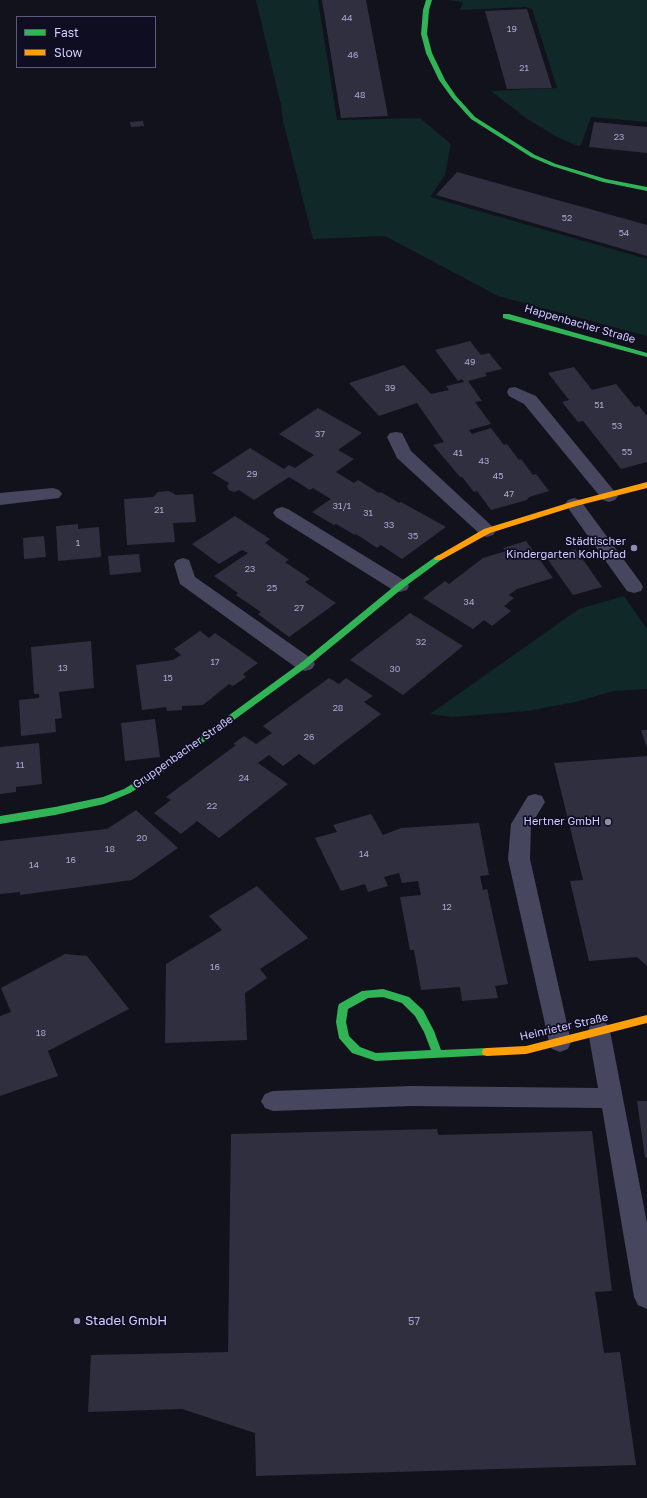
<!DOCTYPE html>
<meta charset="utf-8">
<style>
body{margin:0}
#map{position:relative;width:647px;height:1498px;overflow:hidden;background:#12121d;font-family:"Golos Text",sans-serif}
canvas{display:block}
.legend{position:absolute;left:16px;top:16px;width:140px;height:52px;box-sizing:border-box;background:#0f0d21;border:1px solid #5d5a7a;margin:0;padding:5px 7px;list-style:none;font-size:12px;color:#d1cdff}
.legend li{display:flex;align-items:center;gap:8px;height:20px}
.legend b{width:20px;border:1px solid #5d5a7a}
</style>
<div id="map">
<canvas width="647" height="1498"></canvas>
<ul class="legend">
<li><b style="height:5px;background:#30b455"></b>Fast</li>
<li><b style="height:5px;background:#ff9f0a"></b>Slow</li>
</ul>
</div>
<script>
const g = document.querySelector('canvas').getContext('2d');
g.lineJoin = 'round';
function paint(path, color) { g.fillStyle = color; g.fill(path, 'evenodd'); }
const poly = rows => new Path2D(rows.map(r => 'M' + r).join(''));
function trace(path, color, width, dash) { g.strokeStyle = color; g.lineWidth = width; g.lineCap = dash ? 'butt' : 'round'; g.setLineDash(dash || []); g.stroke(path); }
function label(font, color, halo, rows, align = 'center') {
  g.font = font + ' "Golos Text",sans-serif'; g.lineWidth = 3.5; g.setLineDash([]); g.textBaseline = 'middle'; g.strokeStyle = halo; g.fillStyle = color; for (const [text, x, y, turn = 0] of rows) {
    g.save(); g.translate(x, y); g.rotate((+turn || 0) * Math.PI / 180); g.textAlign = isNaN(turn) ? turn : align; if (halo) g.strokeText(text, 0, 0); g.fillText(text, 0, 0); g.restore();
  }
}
paint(poly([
 [256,0,318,0,337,120,420,118,451,144,445,175,430,197,647,259,647,336,498,296,385,236,313,239,283,121,281,105],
 [447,0,647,0,647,122,591,117,581,145,578,146,555,136,526,118,491,91,557,88,532,9,526,7,460,10,463,2],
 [624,596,647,629,647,689,614,691,575,702,528,711,452,717,430,714,579,609]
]), '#102827');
paint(poly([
 [322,0,366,0,388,116,341,118],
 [527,9,552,88,507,89,485,11],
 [143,121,144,126,131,127,130,122],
 [594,122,647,127,647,153,589,147],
 [457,172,647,225,647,256,436,195],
 [470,341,481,355,489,353,502,369,485,373,487,376,468,381,482,401,475,402,491,424,469,430,472,434,491,428,504,445,507,444,519,460,521,459,533,475,536,474,549,491,529,497,527,500,491,510,477,491,474,492,462,477,460,477,433,445,444,442,417,403,379,416,349,383,404,365,431,394,449,390,446,386,464,382,462,379,458,381,435,350],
 [574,367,592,390,616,384,635,407,639,406,647,416,647,462,621,469,583,421,578,422,562,402,569,400,548,373],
 [318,408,362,433,338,450,354,459,336,472,354,483,358,480,379,493,381,492,399,503,401,502,446,527,402,559,381,545,377,548,356,534,355,535,336,524,334,525,312,512,331,499,313,488,310,490,289,477,254,500,239,490,234,492,229,490,227,486,229,483,212,473,250,448,284,469,289,465,295,468,314,455,279,434],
 [169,491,176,495,193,494,196,522,173,523,175,542,127,545,124,499,153,497,158,492],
 [235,516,270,539,265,543,289,560,285,562,310,579,305,582,336,603,289,637,258,614,261,612,236,595,238,593,214,576,248,553,242,550,219,564,192,544],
 [78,524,78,529,99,527,101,557,58,561,56,526],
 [44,536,46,557,24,559,23,538],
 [526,541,553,578,517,589,509,595,514,598,504,606,511,611,492,626,484,620,473,629,423,598,445,581,449,584,483,558,506,551,503,548],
 [575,549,589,568,602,587,573,595,546,557],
 [139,554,141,572,110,575,108,556],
 [410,613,463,646,403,695,350,660],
 [200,631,209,638,215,633,258,663,243,674,246,677,233,686,229,684,203,705,182,706,182,710,167,711,166,707,142,710,136,665,173,660,181,655,174,649],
 [91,641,94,688,59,692,62,718,55,719,56,732,21,736,19,700,39,698,39,694,34,694,31,647],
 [329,678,339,684,346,678,373,696,364,702,381,714,314,765,299,754,283,766,269,755,258,763,288,784,219,838,197,821,181,834,154,813,171,800,166,797,236,745,233,744,244,736,256,744,272,733,263,726],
 [155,719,160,757,125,761,121,723],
 [641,730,647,730,647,748],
 [39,743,42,784,16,787,16,792,0,794,0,747],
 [647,756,647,966,637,957,589,961,570,881,583,880,554,763],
 [136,810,178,848,132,880,20,895,20,892,0,894,0,841,107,829],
 [371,814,383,835,401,828,479,823,489,875,480,876,483,890,487,889,508,984,495,986,498,998,462,1001,460,987,421,990,414,950,410,950,400,897,421,895,418,881,402,883,399,873,384,877,388,886,368,892,365,884,341,891,315,838,337,832,333,825],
 [257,886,308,938,260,969,267,978,245,993,247,1040,165,1043,166,964,222,930,209,916],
 [65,954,87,956,129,1009,48,1051,58,1076,0,1096,0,1016,11,1012,1,988],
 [637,1101,647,1101,647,1157,645,1158],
 [437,1129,438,1135,592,1131,612,1291,595,1292,604,1353,620,1352,636,1465,256,1476,255,1433,182,1409,88,1412,91,1355,228,1352,231,1134]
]), '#302f3f');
paint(poly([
 [515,387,536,396,615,492,618,496,615,500,609,502,603,500,524,404,509,396,507,392,509,388,515,387],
 [396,432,402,433,411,451,493,527,496,531,493,535,487,537,481,535,397,458,387,437,390,433,396,432],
 [53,488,59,490,62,494,59,498,0,505,0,493,53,488],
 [574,498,580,500,641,583,643,587,641,591,634,593,627,591,568,508,565,504,568,500,574,498],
 [282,507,288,509,407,582,409,586,407,590,400,592,393,590,276,517,273,513,276,509,282,507],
 [183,558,189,560,195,577,312,659,315,664,312,669,305,671,298,669,180,584,174,564,177,560,183,558],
 [535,794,542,796,545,802,531,825,530,859,571,1042,568,1049,560,1052,552,1049,549,1042,508,859,511,824,528,796,535,794],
 [599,1021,607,1024,610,1031,647,1223,647,1309,638,1305,634,1297,602,1108,411,1106,273,1111,265,1108,261,1101,265,1094,273,1091,411,1086,598,1088,588,1031,591,1024,599,1021]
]), '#46465e');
paint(poly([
 [426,0,432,0,429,10,427,34,432,53,445,80,456,96,475,117,535,155,556,164,606,179,647,187,647,191,603,182,552,166,531,157,471,119,452,98,439,80,426,53,421,34,423,10,426,0],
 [503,314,509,314,647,353,647,357,503,318,503,314],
 [438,555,441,556,442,558,441,560,403,588,308,666,153,779,130,793,104,804,55,815,0,824,0,816,55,807,103,797,124,789,147,775,302,662,397,584,438,555],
 [383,989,409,997,423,1010,434,1031,441,1050,487,1048,491,1049,492,1052,491,1055,376,1061,352,1053,339,1038,336,1022,338,1007,339,1004,362,991,383,989],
 [383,997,402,1003,415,1016,424,1032,431,1050,376,1053,360,1047,349,1036,346,1022,348,1009,368,998,383,997]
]), '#30b455');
paint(poly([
 [647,482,647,488,576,506,490,533,441,560,435,560,434,558,484,529,571,502,647,482],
 [647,1015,647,1023,526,1054,487,1056,483,1055,482,1052,483,1049,487,1048,526,1046,647,1015]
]), '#ff9f0a');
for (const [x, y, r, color] of [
 [634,548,4,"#8e8cb0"],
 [608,822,4,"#8e8cb0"],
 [77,1321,4,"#8e8cb0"]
]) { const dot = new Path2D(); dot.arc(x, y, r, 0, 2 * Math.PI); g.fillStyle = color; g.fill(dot); trace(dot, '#0f0d21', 1.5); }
label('9px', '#a9a6cf', null, [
 ["44",347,18],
 ["19",512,29],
 ["46",353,55],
 ["21",524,68],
 ["48",360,95],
 ["23",619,137],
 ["52",567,218],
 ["54",624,233],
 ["49",470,362],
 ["39",390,388],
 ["51",599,405],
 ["53",617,426],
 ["37",320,434],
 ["55",627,452],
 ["41",458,453],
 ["43",484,461],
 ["29",252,474],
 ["45",498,476],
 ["47",509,494],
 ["31/1",342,506],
 ["21",159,510],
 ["31",368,513],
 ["33",389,525],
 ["35",413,536],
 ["1",78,543],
 ["23",250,569],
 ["25",272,588],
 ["34",469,602],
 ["27",299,608],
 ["32",421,642],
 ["17",215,662],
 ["13",63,668],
 ["30",395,669],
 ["15",168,678],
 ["28",338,708],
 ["26",309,737],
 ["11",20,765],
 ["24",244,778],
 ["22",212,806],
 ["20",142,838],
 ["18",110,849],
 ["14",364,854],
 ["16",71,860],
 ["14",34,865],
 ["12",447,907],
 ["16",215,967],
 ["18",41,1033]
]);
label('11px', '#d1cdff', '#0f0d21', [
 ["Happenbacher Straße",580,324,16],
 ["Gruppenbacher Straße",183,752,-35],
 ["Heinrieter Straße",564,1027,-13]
]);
label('11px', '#d1cdff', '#0f0d21', [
 ["Städtischer",626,542],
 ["Kindergarten Kohlpfad",626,555],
 ["Hertner GmbH",600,822]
], 'right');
label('11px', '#a9a6cf', null, [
 ["57",414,1322]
]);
label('13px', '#d1cdff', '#0f0d21', [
 ["Stadel GmbH",85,1321]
], 'left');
</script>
